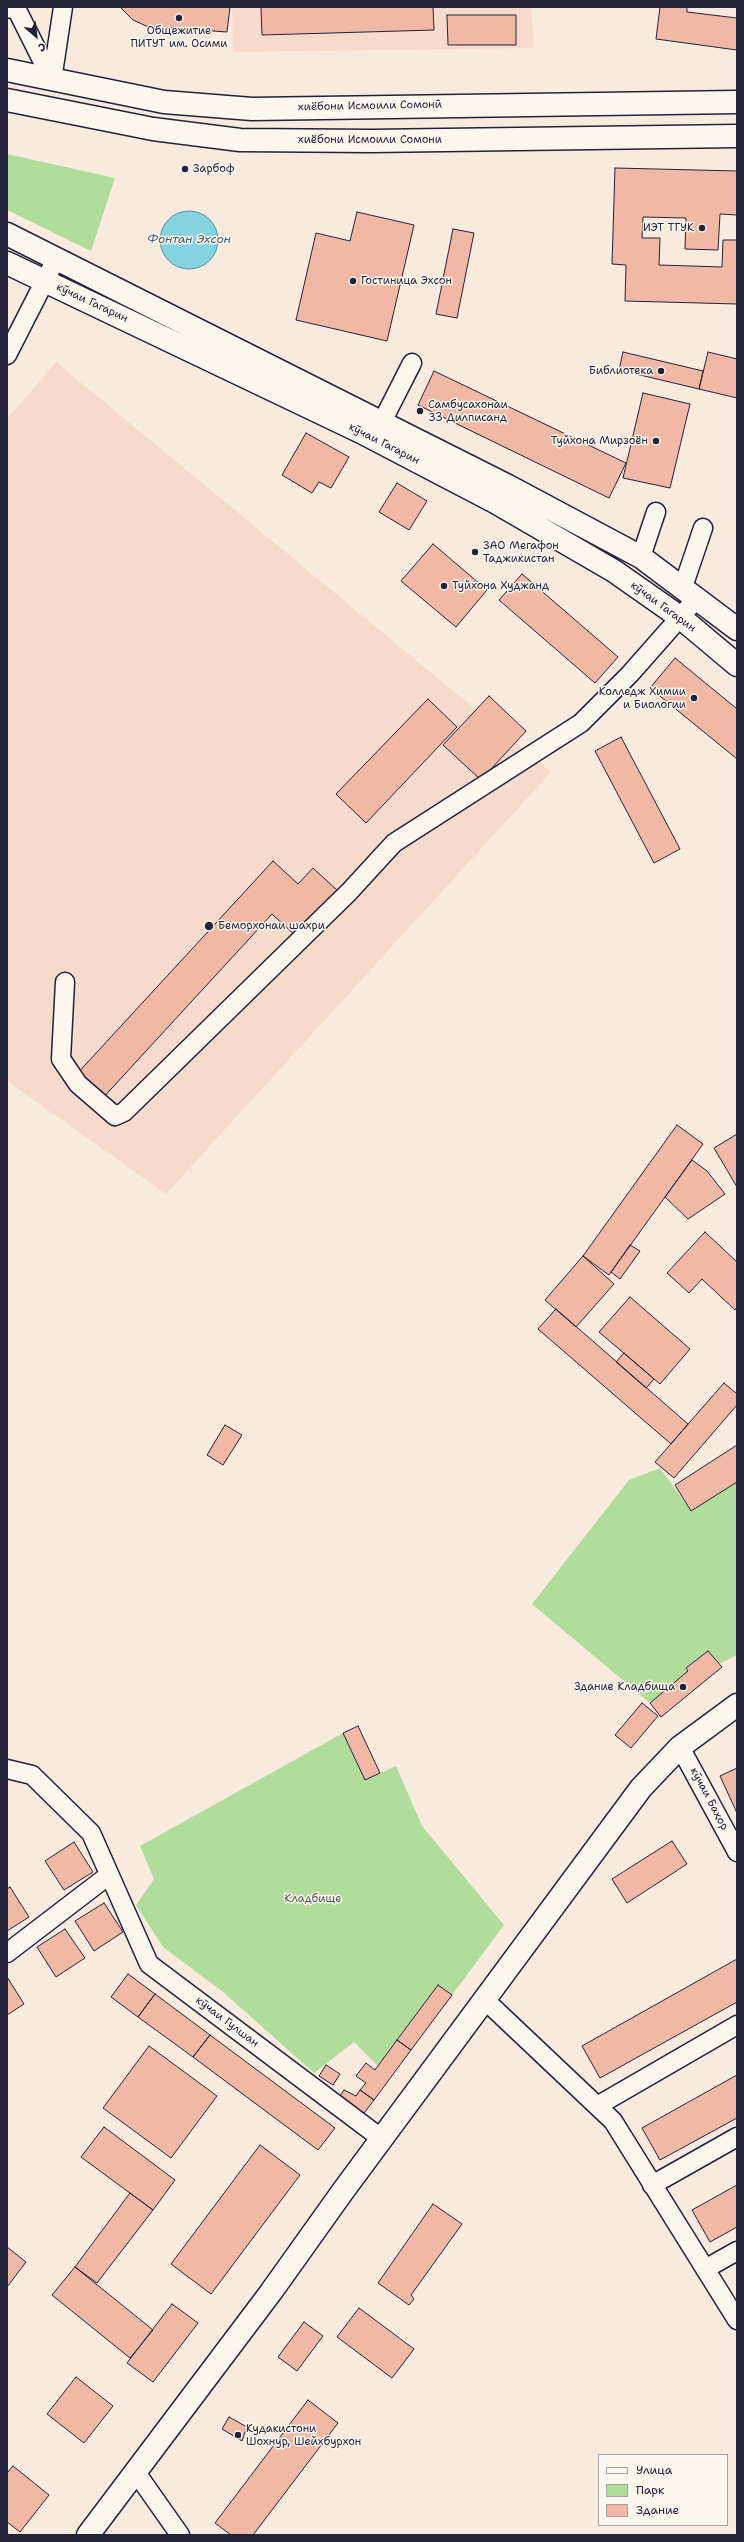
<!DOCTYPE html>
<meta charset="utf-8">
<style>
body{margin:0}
#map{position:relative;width:744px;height:2542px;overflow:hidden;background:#f9eade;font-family:"Shantell Sans",sans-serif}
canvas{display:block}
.frame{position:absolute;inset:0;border:8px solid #22223b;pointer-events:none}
.legend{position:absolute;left:598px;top:2454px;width:130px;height:72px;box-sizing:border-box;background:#fbf7ec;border:1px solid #a4a2a5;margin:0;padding:5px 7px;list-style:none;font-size:12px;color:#22223b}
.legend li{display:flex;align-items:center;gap:8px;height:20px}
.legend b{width:20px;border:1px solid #a4a2a5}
.north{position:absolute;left:16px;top:16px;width:40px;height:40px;-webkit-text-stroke:3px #fbf7ec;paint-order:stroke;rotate:152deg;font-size:11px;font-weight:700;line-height:16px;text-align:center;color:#22223b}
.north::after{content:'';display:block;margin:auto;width:14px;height:18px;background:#22223b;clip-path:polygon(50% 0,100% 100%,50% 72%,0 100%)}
</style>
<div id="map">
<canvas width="744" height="2542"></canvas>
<div class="frame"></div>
<ul class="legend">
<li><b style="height:5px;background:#fbf7ec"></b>Улица</li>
<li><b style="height:11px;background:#b0dd9b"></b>Парк</li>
<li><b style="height:11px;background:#f0b8a5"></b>Здание</li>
</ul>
<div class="north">С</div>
</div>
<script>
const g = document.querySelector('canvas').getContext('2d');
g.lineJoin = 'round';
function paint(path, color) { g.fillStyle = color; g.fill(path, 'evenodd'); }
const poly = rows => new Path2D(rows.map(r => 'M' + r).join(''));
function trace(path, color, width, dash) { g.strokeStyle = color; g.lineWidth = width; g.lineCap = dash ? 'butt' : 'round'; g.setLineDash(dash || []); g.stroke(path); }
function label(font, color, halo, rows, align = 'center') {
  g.font = font + ' "Shantell Sans",sans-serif'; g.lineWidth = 3; g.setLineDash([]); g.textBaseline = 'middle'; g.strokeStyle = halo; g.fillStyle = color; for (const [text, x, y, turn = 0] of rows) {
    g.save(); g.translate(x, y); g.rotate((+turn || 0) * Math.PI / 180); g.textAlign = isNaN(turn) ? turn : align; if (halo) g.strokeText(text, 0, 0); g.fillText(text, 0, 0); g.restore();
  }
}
paint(poly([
 [232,7,531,7,534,48,233,52],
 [56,362,551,772,166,1194,7,1081,7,419]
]), '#f6dbcd');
paint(poly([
 [7,154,115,178,91,251,7,210],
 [660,1468,691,1511,737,1482,737,1655,719,1664,708,1651,686,1668,688,1671,650,1703,532,1604,629,1480],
 [343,1733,365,1780,396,1766,422,1826,504,1925,452,1995,438,1985,378,2066,354,2042,314,2073,223,1992,163,1947,136,1905,154,1879,140,1846]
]), '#b0dd9b');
const water = poly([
 '160 240a29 29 0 1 1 58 0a29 29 0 1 1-58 0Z'
]);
paint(water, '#84d3e1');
trace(water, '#5d8c9f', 1);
const building = poly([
 [120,7,230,7,227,32,146,26,133,20,120,7],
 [261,7,433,7,434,30,262,35,261,7],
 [660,7,687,7,687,12,737,18,737,50,656,39,660,7],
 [447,15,516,15,516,45,448,45,447,15],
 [615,168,737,171,737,215,720,214,718,250,685,249,686,218,643,217,642,238,660,238,659,265,722,267,723,240,737,240,737,304,625,301,626,265,612,264,615,168],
 [357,212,414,225,387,341,296,320,316,233,350,241,357,212],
 [453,229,474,233,457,318,436,314,453,229],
 [623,352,703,371,699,389,619,370,623,352],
 [708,352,737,359,737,398,699,389,708,352],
 [434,371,626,463,609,498,418,405,434,371],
 [643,393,690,404,670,488,623,478,643,393],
 [306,433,349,457,331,488,319,482,312,493,282,475,306,433],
 [397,483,427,501,409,530,379,512,397,483],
 [433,544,487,590,456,627,401,581,433,544],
 [522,574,618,657,595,683,499,600,522,574],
 [675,658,737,709,737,759,650,688,675,658],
 [489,696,526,731,481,780,443,745,489,696],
 [428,699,457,727,366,823,336,794,428,699],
 [621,737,680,849,654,863,595,751,621,737],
 [273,861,298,884,313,868,339,892,297,937,272,914,101,1100,75,1076,273,861],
 [677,1125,703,1144,609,1275,583,1256,677,1125],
 [737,1134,737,1187,714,1148,737,1134],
 [692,1160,707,1171,725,1194,688,1219,665,1197,692,1160],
 [705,1232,737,1262,737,1307,735,1310,702,1279,689,1293,667,1273,705,1232],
 [630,1245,640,1251,620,1279,611,1272,630,1245],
 [583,1256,614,1284,576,1327,545,1300,583,1256],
 [630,1297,690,1349,660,1384,599,1332,630,1297],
 [556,1309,688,1424,671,1444,538,1329,556,1309],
 [624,1353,654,1379,646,1388,616,1362,624,1353],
 [724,1383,737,1394,737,1405,674,1478,655,1462,724,1383],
 [225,1425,242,1435,223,1465,207,1455,225,1425],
 [737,1445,737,1482,691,1511,675,1485,737,1445],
 [708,1651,722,1667,661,1717,650,1703,688,1671,686,1668,708,1651],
 [642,1703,658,1716,631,1748,615,1735,642,1703],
 [358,1726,380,1773,365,1780,343,1733,358,1726],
 [737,1768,737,1813,720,1776,737,1768],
 [672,1841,687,1864,627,1903,612,1879,672,1841],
 [74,1842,93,1872,64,1890,45,1861,74,1842],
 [10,1887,29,1917,7,1931,7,1889,10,1887],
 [104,1903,123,1932,94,1951,75,1921,104,1903],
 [65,1929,85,1958,56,1977,37,1947,65,1929],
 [737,1959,737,2002,600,2078,582,2046,737,1959],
 [128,1974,155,1994,138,2017,111,1997,128,1974],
 [7,1977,24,2004,7,2015,7,1977],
 [438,1985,452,1995,411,2050,397,2040,438,1985],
 [155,1994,210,2035,193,2057,138,2017,155,1994],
 [210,2035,335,2128,318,2150,193,2057,210,2035],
 [397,2040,411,2050,374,2100,360,2090,366,2083,356,2076,366,2063,375,2070,397,2040],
 [149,2046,217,2096,171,2158,103,2108,149,2046],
 [326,2065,340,2074,333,2085,319,2076,326,2065],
 [737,2075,737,2118,660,2160,642,2128,737,2075],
 [344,2090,356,2096,360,2090,374,2100,361,2117,336,2102,344,2090],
 [104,2127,175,2180,153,2210,81,2157,104,2127],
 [260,2145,300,2175,211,2294,171,2264,260,2145],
 [737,2185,737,2227,710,2242,692,2210,737,2185],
 [130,2193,153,2210,97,2283,75,2267,130,2193],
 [433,2204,462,2224,411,2295,414,2299,409,2305,378,2283,433,2204],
 [7,2247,26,2262,7,2287,7,2247],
 [75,2267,153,2330,130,2358,52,2295,75,2267],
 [172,2304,198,2323,153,2382,127,2363,172,2304],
 [359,2308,414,2349,392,2378,337,2337,359,2308],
 [304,2322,323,2336,297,2371,278,2357,304,2322],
 [76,2377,113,2406,84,2443,47,2414,76,2377],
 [308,2400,338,2423,253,2535,231,2535,215,2523,308,2400],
 [229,2417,247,2427,242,2441,222,2429,229,2417],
 [13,2466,49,2495,20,2532,7,2522,7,2473,13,2466]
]);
paint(building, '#f0b8a5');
trace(building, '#22223b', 1);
const minor = poly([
 [7,8,17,10,52,80],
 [52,80,63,7],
 [7,355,56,259],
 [382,422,412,363],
 [641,557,656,512],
 [683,587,703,528],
 [65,982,61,1059,78,1084,115,1116,124,1112,349,892,394,843,581,723,630,674,697,598],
 [680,1747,737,1852],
 [7,1769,32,1775,91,1833,149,1964,382,2139],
 [7,1953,109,1875],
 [485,2000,613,2121,737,2320],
 [597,2106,737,2025],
 [652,2185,737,2137],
 [705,2269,737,2251],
 [135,2471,180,2535]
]);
const secondary = poly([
 [88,2535,271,2292,343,2191,641,1788,680,1747,737,1705]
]);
const primary = poly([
 [7,70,164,102,252,109,737,102],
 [7,100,153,129,240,140,371,141,737,136]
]);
const trunk = poly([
 [7,234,508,486,641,557,737,629],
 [7,263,361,432,495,502,614,571,681,618,737,665]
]);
trace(minor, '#22223b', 21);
trace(secondary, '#22223b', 25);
trace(primary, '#22223b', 25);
trace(trunk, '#22223b', 25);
trace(minor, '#fbf7ec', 18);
trace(secondary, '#fbf7ec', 22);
trace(primary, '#fbf7ec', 22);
trace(trunk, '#fbf7ec', 22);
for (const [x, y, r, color] of [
 [179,18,4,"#22223b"],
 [185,169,4,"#22223b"],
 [702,228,4,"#22223b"],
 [353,281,4,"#22223b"],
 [661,371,4,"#22223b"],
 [420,411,4,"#22223b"],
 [656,441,4,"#22223b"],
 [475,552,4,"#22223b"],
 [444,586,4,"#22223b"],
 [694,698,4,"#22223b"],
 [209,926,5,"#22223b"],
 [683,1687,4,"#22223b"],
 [238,2435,4,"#22223b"]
]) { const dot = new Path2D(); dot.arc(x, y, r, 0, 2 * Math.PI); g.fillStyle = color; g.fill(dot); trace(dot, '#fbf7ec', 1.5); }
label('11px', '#22223b', '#fbf7ec', [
 ["Общежитие",179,31,"center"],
 ["ПИТУТ им. Осими",179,44,"center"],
 ["Зарбоф",193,169],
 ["ИЭТ ТГУК",694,228,"right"],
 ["Гостиница Эхсон",361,281],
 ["Библиотека",653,371,"right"],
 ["Самбусахонаи",428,405],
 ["33 Дилписанд",428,418],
 ["Туйхона Мирзоён",648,441,"right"],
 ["ЗАО Мегафон",483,546],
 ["Таджикистан",483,559],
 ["Туйхона Худжанд",452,586],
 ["Колледж Химии",686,692,"right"],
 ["и Биологии",686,705,"right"],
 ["Беморхонаи шахри",218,926],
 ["Здание Кладбища",675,1687,"right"],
 ["Кудакистони",246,2429],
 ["Шохнур, Шейхбурхон",246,2442]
], 'left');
label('11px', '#22223b', '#fbf7ec', [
 ["хиёбони Исмоили Сомонӣ",370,106,-1],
 ["хиёбони Исмоили Сомони",370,140],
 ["кӯчаи Гагарин",92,303,25],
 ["кӯчаи Гагарин",384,444,27],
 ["кӯчаи Гагарин",663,607,36],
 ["кӯчаи Баҳор",709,1799,62],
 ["кӯчаи Гулшан",227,2022,37]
]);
label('11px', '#4d5a58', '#fbf7ec', [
 ["Кладбище",313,1899]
]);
label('italic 12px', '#3f576d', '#fbf7ec', [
 ["Фонтан Эхсон",189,240]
]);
</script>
